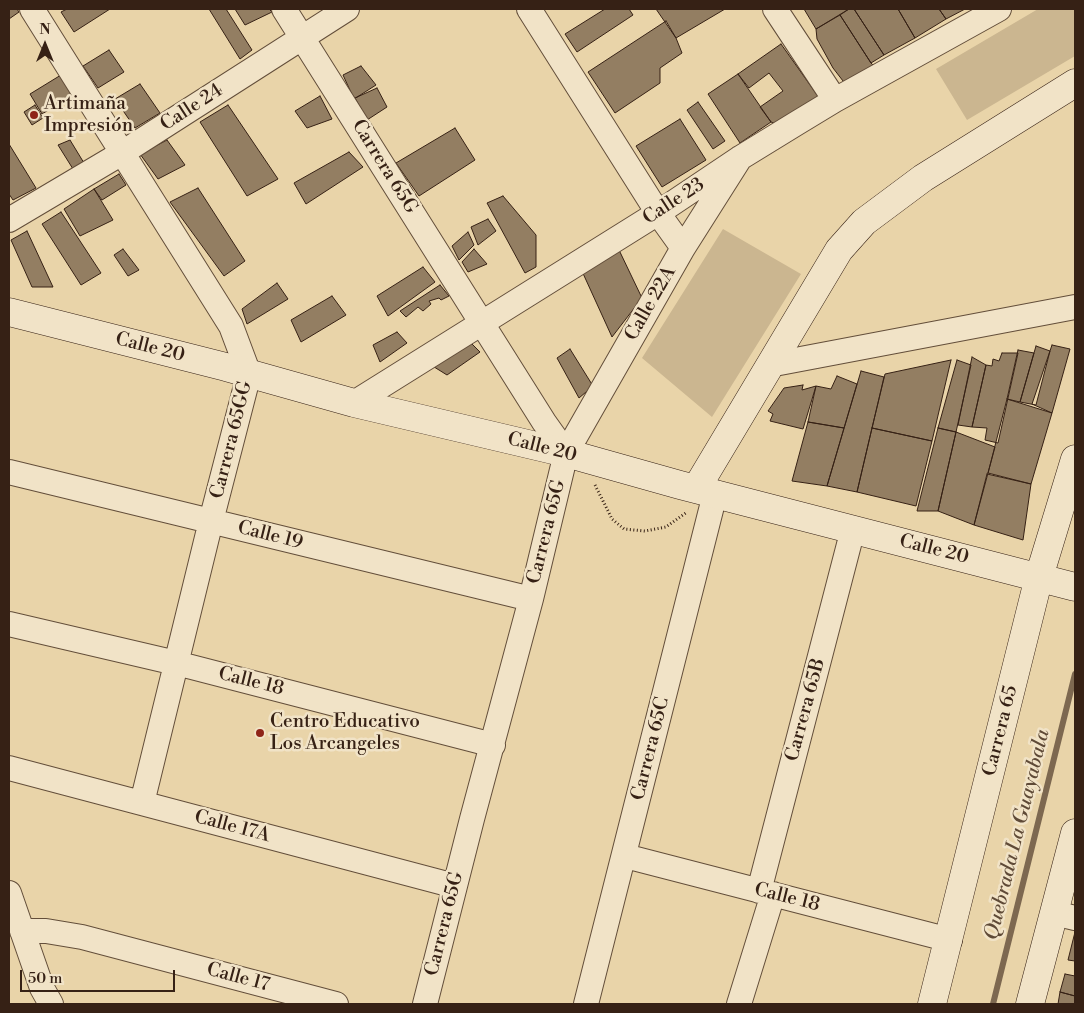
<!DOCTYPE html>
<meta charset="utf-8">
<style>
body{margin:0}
#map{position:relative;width:1084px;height:1013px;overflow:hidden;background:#e9d4a9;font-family:"Libre Bodoni",serif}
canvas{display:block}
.frame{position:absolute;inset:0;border:10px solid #362115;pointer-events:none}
.north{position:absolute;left:20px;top:20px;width:50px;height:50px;-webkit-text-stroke:4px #f1e3c7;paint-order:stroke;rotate:0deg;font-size:14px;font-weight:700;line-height:20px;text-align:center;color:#362115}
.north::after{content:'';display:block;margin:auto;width:18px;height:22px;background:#362115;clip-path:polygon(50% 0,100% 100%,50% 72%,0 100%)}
.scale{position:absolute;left:20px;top:970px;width:155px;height:22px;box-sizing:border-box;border:2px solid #362115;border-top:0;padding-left:6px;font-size:15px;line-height:18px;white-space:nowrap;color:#362115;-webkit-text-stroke:4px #f1e3c7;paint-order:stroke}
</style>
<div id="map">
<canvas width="1084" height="1013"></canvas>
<div class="frame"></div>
<div class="north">N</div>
<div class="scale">50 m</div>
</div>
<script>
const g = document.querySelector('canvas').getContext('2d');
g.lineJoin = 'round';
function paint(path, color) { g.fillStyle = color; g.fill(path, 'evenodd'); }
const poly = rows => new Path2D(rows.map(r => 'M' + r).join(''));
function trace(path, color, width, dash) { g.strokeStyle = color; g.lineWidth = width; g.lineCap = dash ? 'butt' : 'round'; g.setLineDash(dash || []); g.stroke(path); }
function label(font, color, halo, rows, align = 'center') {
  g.font = font + ' "Libre Bodoni",serif'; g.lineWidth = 5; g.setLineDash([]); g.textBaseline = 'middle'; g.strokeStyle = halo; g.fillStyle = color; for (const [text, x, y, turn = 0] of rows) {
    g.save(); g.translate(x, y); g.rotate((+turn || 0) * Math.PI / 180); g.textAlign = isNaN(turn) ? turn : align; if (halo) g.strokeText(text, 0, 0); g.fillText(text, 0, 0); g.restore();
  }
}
paint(poly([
 [1038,9,1075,9,1075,56,967,120,936,69],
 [723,229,801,274,712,417,642,358]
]), '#cbb690');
trace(poly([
 [993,1004,1075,674]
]), '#7d6850', 6);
const building = poly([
 [9,9,17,9,19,12,9,19,9,9],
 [67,9,110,9,74,32,61,12,67,9],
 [209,9,226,9,252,50,240,59,209,9],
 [235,9,269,9,272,12,245,25,235,9],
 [605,9,629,9,633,15,577,52,565,34,605,9],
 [656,9,725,9,676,38,656,9],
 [804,9,849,9,816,29,804,9],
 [849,9,854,9,884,55,871,63,840,15,849,9],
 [854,9,898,9,915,38,884,55,854,9],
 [898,9,939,9,946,19,915,38,898,9],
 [939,9,965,9,946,19,939,9],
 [840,15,871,63,878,70,850,90,833,68,817,39,816,29,840,15],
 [666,21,676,38,682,53,660,68,660,83,615,113,588,72,666,21],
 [781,44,820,99,781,126,771,122,760,107,783,91,769,73,749,88,738,74,781,44],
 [109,50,124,72,98,88,83,66,109,50],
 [361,66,376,85,354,99,343,75,361,66],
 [738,74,771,122,740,143,708,94,738,74],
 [61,75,73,95,42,114,30,94,61,75],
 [140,84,160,113,135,128,115,99,140,84],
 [377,88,387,107,367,120,355,98,377,88],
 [320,96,332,119,307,128,295,111,320,96],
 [698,102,725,141,713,149,687,110,698,102],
 [35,105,43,118,32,125,24,112,35,105],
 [228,105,278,179,247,196,200,122,228,105],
 [680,119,706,160,662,187,636,146,680,119],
 [455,128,475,160,419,196,396,163,455,128],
 [70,140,84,163,73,169,58,145,70,140],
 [167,140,185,165,158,179,140,154,167,140],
 [9,144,36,188,13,200,9,194,9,144],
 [349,152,363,167,306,204,294,183,349,152],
 [119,174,126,185,102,200,94,189,119,174],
 [198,188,245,261,224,276,170,202,198,188],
 [94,189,113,220,80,236,64,209,94,189],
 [503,196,536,235,536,267,525,273,487,203,503,196],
 [61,212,101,273,81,285,42,224,61,212],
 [488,219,496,231,478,245,471,227,488,219],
 [27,231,53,287,32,287,11,240,27,231],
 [468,232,474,245,459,260,452,246,468,232],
 [123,249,139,270,128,276,114,255,123,249],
 [474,249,487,264,468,272,462,262,474,249],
 [619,250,642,298,612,337,581,269,619,250],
 [423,267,435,282,388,316,377,296,423,267],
 [277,283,288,299,247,324,242,309,277,283],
 [440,285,449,296,441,300,439,298,429,301,431,304,423,311,418,307,406,317,400,311,440,285],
 [332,296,346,315,301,342,291,320,332,296],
 [397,332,407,343,380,362,373,345,397,332],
 [470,342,480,352,447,375,431,365,470,342],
 [1052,345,1070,349,1052,413,1032,404,1052,345],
 [1036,346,1050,351,1036,405,1020,402,1036,346],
 [570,349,593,386,579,398,557,358,570,349],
 [1018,350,1034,353,1020,402,1007,399,1018,350],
 [1002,353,1018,353,998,443,985,440,987,428,972,427,986,365,992,366,993,359,999,361,1002,353],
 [972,357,986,365,972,427,958,425,972,357],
 [951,360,932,441,872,428,885,374,951,360],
 [957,360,971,365,956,432,938,428,957,360],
 [861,371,884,377,857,492,827,486,861,371],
 [837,376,857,384,844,428,808,422,816,386,831,389,837,376],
 [803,385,802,390,816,386,803,429,770,421,773,414,768,411,784,388,803,385],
 [1007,399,1052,413,1031,484,988,473,1007,399],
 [808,422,844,428,827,486,792,481,808,422],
 [872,428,932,441,916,506,857,492,872,428],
 [938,428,956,432,938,511,917,511,938,428],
 [956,432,995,447,974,525,938,511,956,432],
 [987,474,1031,484,1023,540,974,525,987,474],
 [1075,932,1075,961,1068,960,1075,932],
 [1065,974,1075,976,1075,996,1060,992,1065,974],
 [1060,992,1075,996,1075,1004,1058,1004,1060,992]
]);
paint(building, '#937e62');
trace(building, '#362115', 1);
const street = poly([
 [32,9,231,326,249,374,211,521,142,803],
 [284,9,544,422,566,453],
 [529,9,658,213,683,248],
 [775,9,835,100],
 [9,220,122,153,347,9],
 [769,365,1075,307],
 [354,403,658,213,740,158,797,123,835,100,999,9],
 [9,472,531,599],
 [9,624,176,663,493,745],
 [9,768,455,886],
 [625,856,950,940],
 [759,891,853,529],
 [9,893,42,988,51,1004],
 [1054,913,1075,918],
 [22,931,46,931,82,937,336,1004],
 [425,1004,472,819,531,599,566,453,683,248,740,158],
 [586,1004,715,494],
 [739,1004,773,894]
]);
const secondary = poly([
 [9,312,226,367,354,403,566,453,680,485,1075,587],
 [696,489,839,250,864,222,923,178,1075,83],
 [932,1004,1039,577,1075,459],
 [1030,1004,1075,833]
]);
trace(street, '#634e3a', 26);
trace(secondary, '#362115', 29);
trace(poly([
 [595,485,612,519,624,529,645,531,666,527,687,512]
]), '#362115', 3, [1, 2.5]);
trace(street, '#f1e3c7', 24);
trace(secondary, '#f1e3c7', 28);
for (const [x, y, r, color] of [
 [34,115,5,"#8f2418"],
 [260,733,5,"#8f2418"]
]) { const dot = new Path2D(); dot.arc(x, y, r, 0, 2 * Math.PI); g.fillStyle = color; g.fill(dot); trace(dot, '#f1e3c7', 2); }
label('19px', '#362115', '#f1e3c7', [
 ["Artimaña",44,104],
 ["Impresión",44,126],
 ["Centro Educativo",270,722],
 ["Los Arcangeles",270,744]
], 'left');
label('19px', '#362115', '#f1e3c7', [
 ["Calle 24",192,108,-33],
 ["Carrera 65G",384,167,58],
 ["Calle 23",674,202,-33],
 ["Calle 22A",651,304,-60],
 ["Calle 20",150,348,14],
 ["Carrera 65GG",232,440,-76],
 ["Calle 20",542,448,14],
 ["Carrera 65G",547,532,-76],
 ["Calle 19",270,536,14],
 ["Calle 20",934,550,14],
 ["Calle 18",251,682,14],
 ["Carrera 65B",806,710,-75],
 ["Carrera 65",1001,731,-76],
 ["Carrera 65C",651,749,-76],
 ["Calle 17A",232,827,15],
 ["Calle 18",787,898,14],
 ["Carrera 65G",445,924,-76],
 ["Calle 17",238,978,15]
]);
label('italic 20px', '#5f4a37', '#f1e3c7', [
 ["Quebrada La Guayabala",1018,835,-76]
]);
</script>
